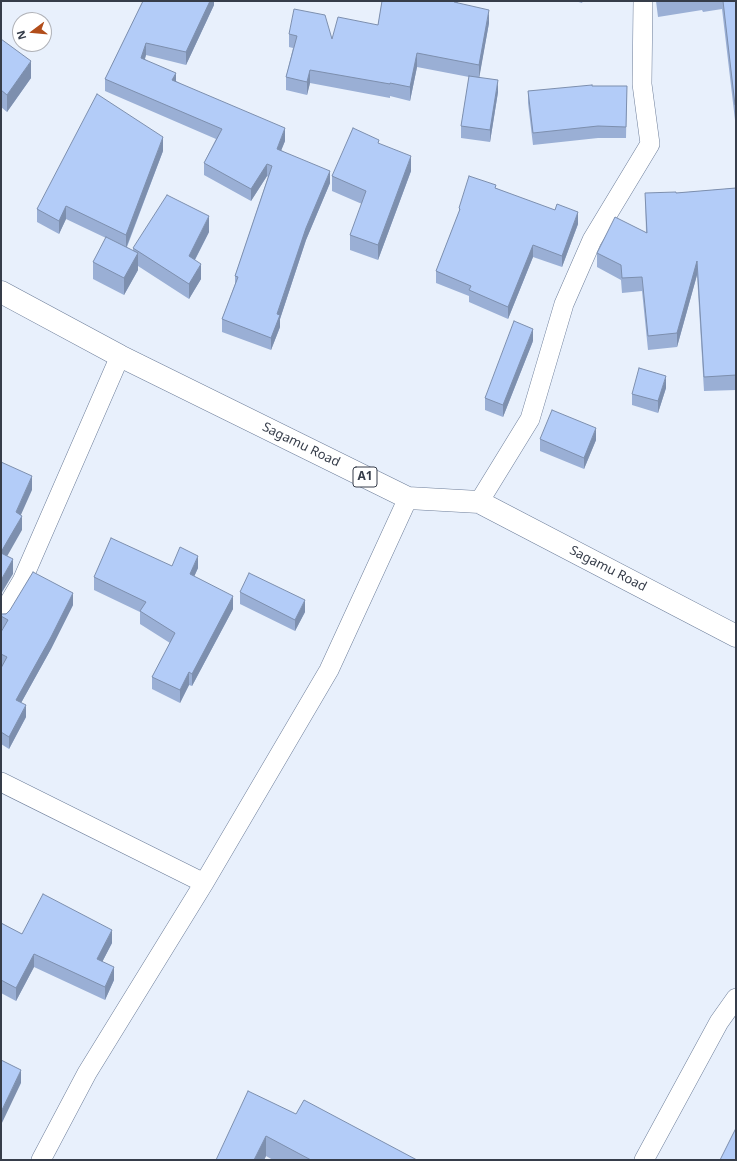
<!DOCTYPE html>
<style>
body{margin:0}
#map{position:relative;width:737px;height:1161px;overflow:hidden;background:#e8f0fc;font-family:"Noto Sans",sans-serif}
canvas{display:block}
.frame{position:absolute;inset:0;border:2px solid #363d4a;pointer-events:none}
.north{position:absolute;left:12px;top:12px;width:40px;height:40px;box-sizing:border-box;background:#fff;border:1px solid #afb1b7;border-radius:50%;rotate:254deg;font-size:11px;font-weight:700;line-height:16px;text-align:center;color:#363d4a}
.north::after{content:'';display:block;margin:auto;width:14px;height:18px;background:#b24e1b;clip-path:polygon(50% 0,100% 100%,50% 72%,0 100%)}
</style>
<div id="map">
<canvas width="737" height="1161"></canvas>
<div class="frame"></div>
<div class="north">N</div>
</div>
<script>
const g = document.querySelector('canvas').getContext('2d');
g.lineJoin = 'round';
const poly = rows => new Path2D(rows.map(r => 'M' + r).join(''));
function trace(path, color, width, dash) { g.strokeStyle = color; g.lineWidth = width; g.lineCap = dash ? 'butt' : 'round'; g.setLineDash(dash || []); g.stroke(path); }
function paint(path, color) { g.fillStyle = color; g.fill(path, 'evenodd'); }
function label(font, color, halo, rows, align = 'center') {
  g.font = font + ' "Noto Sans",sans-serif'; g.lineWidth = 3; g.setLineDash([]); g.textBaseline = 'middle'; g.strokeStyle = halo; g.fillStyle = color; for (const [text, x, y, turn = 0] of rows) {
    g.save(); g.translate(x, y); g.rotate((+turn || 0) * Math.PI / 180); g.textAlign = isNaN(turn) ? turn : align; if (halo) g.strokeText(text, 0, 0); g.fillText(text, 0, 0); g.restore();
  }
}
const minor = poly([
 [479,502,530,419,564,304,592,240,650,144,642,84,643,1],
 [1,616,22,581,120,356],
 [1,782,204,883],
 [41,1160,87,1073,204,883,329,670,408,498],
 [644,1160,719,1022,736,998]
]);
const trunk = poly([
 [1,292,120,356,408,498,479,502,736,636]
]);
trace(minor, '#6c7d99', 20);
trace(trunk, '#6c7d99', 23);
trace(minor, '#fff', 19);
trace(trunk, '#fff', 22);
paint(poly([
 [143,1,214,1,214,5,186,65,146,55,145,59,176,81,285,141,281,150,330,183,306,240,280,319,280,327,271,350,222,332,222,319,235,284,235,276,268,177,267,176,251,201,204,175,204,163,216,139,105,91,105,79],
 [382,1,458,1,458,3,489,23,479,77,498,92,490,142,461,138,461,126,469,77,417,67,410,101,390,96,390,98,310,83,307,95,286,90,286,77,293,48,289,47,289,34,332,39,378,25],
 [575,1,583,1,582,3],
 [656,1,736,1,736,120,735,120,722,9,703,12,702,10,658,17],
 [1,39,31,78,7,112,1,107],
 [592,86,627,86,626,138,598,138,533,145,528,103,528,91],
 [379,144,411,171,378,260,350,250,350,235,362,204,332,191,332,176],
 [163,151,127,247,133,251,133,248,209,232,195,260,201,279,189,299,138,266,138,270,124,295,93,279,93,262,106,238,66,219,59,234,37,222,37,209],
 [496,188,578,224,562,267,533,257,508,319,469,302,469,296,436,283,436,271,459,212,459,208],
 [736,188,736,390,704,391,697,275,677,347,648,350,642,291,622,293,621,280,597,267,597,253,646,232,645,193,676,193],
 [533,341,503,417,485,410,485,398],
 [666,388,658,413,632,405,632,394],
 [540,439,596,440,584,469,540,451],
 [172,566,198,568,194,576,233,609,192,686,189,685,180,703,152,689,152,677,170,643,140,624,140,612,94,590,94,577],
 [240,592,305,612,295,631,240,604],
 [73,605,51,649,21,703,26,717,9,749,1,744,1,668,2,666,1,665,1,632,3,629,1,628,1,614],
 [1,923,22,934,112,943,102,962,114,980,105,1000,34,967,16,1001,1,993],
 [296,1114,417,1160,273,1160,266,1156,264,1160,216,1160]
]), '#9aafd5');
paint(poly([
 [210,1,214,1,214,5,186,65,186,52],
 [489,10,489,23,479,79,479,65],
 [146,43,146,55,141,70,141,58],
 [417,53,417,67,410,101,410,87],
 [31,61,31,78,7,112,7,95],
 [310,70,310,83,307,95,307,82],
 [176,73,176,85,172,80],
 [498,80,498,92,490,142,490,130],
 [285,128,285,141,277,161,277,149],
 [163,137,163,151,126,248,126,235],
 [411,156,411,171,378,260,378,245],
 [267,164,267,176,251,201,251,189],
 [330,171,330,183,306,240,280,319,280,327,271,350,271,338,277,314,306,228],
 [66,206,66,219,59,234,59,221],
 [578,212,578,224,562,267,562,256],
 [209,216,209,232,189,271,189,256],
 [533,245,533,257,508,319,508,307],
 [138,253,138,270,124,295,124,278],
 [697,261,697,275,677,347,677,333],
 [201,264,201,279,189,299,189,284],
 [533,329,533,341,503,417,503,405],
 [666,376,666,388,658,413,658,401],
 [596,428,596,440,584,469,584,458],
 [32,476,32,490,16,526,22,516,22,530,1,567,1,552,16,512],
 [198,556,198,568,190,586,190,574],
 [13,559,13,574,1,594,1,580],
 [73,593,73,605,51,649,16,712,16,700],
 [233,596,233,609,192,686,192,674],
 [305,600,305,612,295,631,295,620],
 [189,672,189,685,180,703,180,690],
 [26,705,26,717,9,749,9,737],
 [112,930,112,943,97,972,97,959],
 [34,954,34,967,16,1001,16,988],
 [114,967,114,980,105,1000,105,987],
 [21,1070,21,1083,1,1125,1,1112],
 [266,1136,266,1156,264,1160,254,1160]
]), '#7d8fae');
const building = poly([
 [143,1,210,1,186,52,146,43,141,58,176,73,172,80,285,128,277,149,330,171,306,228,277,314,280,315,271,338,222,319,238,277,235,276,272,166,267,164,251,189,204,163,222,129,105,79,143,1],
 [382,1,454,1,454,2,489,10,479,65,417,53,410,87,390,83,390,84,310,70,307,82,286,77,297,36,289,34,294,9,325,15,332,39,338,17,378,25,382,1],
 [723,1,736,1,736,105,735,105,723,1],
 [1,39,31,61,7,95,1,90,1,39],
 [469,76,498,80,490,130,461,126,469,76],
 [592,85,592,86,627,86,626,127,598,126,533,133,528,91,592,85],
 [97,94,163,137,126,235,66,206,59,221,37,209,97,94],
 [353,128,379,140,378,143,411,156,378,245,350,235,366,191,332,176,353,128],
 [469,176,496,185,495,188,555,210,557,204,578,212,562,256,533,245,508,307,469,290,471,286,436,271,460,209,459,208,469,176],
 [736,188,736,375,704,377,697,261,677,333,648,336,642,277,622,278,621,265,597,253,615,217,647,233,645,193,676,192,676,193,736,188],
 [167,195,209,216,189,256,201,264,189,284,133,248,167,195],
 [106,237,138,253,124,278,93,262,106,237],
 [514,321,533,329,503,405,485,398,514,321],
 [639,368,666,376,658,401,632,394,639,368],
 [552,410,596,428,584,458,540,439,552,410],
 [1,462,32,476,16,512,22,516,1,552,1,462],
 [111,538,172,566,180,547,198,556,190,574,233,596,192,674,189,672,180,690,152,677,175,633,140,611,146,602,94,577,111,538],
 [1,553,13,559,1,580,1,553],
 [33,572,73,593,51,637,16,700,26,705,9,737,1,732,1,668,7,657,1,654,1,632,8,620,1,616,1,614,6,614,10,610,33,572],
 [249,573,305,600,295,620,240,592,249,573],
 [43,894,112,930,97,959,114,967,105,987,34,954,16,988,1,980,1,923,22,934,43,894],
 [1,1060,21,1070,1,1112,1,1060],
 [248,1091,296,1114,304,1100,417,1160,311,1160,266,1136,254,1160,216,1160,248,1091],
 [736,1128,736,1160,720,1160,736,1128]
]);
paint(building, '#b3ccf8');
trace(building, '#7d8fae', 1);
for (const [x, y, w] of [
 [365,477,24]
]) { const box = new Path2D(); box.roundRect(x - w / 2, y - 10, w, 20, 3); g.fillStyle = '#fff'; g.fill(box); trace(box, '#363d4a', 1); }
label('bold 12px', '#363d4a', null, [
 ["A1",365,477]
]);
label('13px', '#363d4a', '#fff', [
 ["Sagamu Road",301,445,26],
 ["Sagamu Road",608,569,27]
]);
</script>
